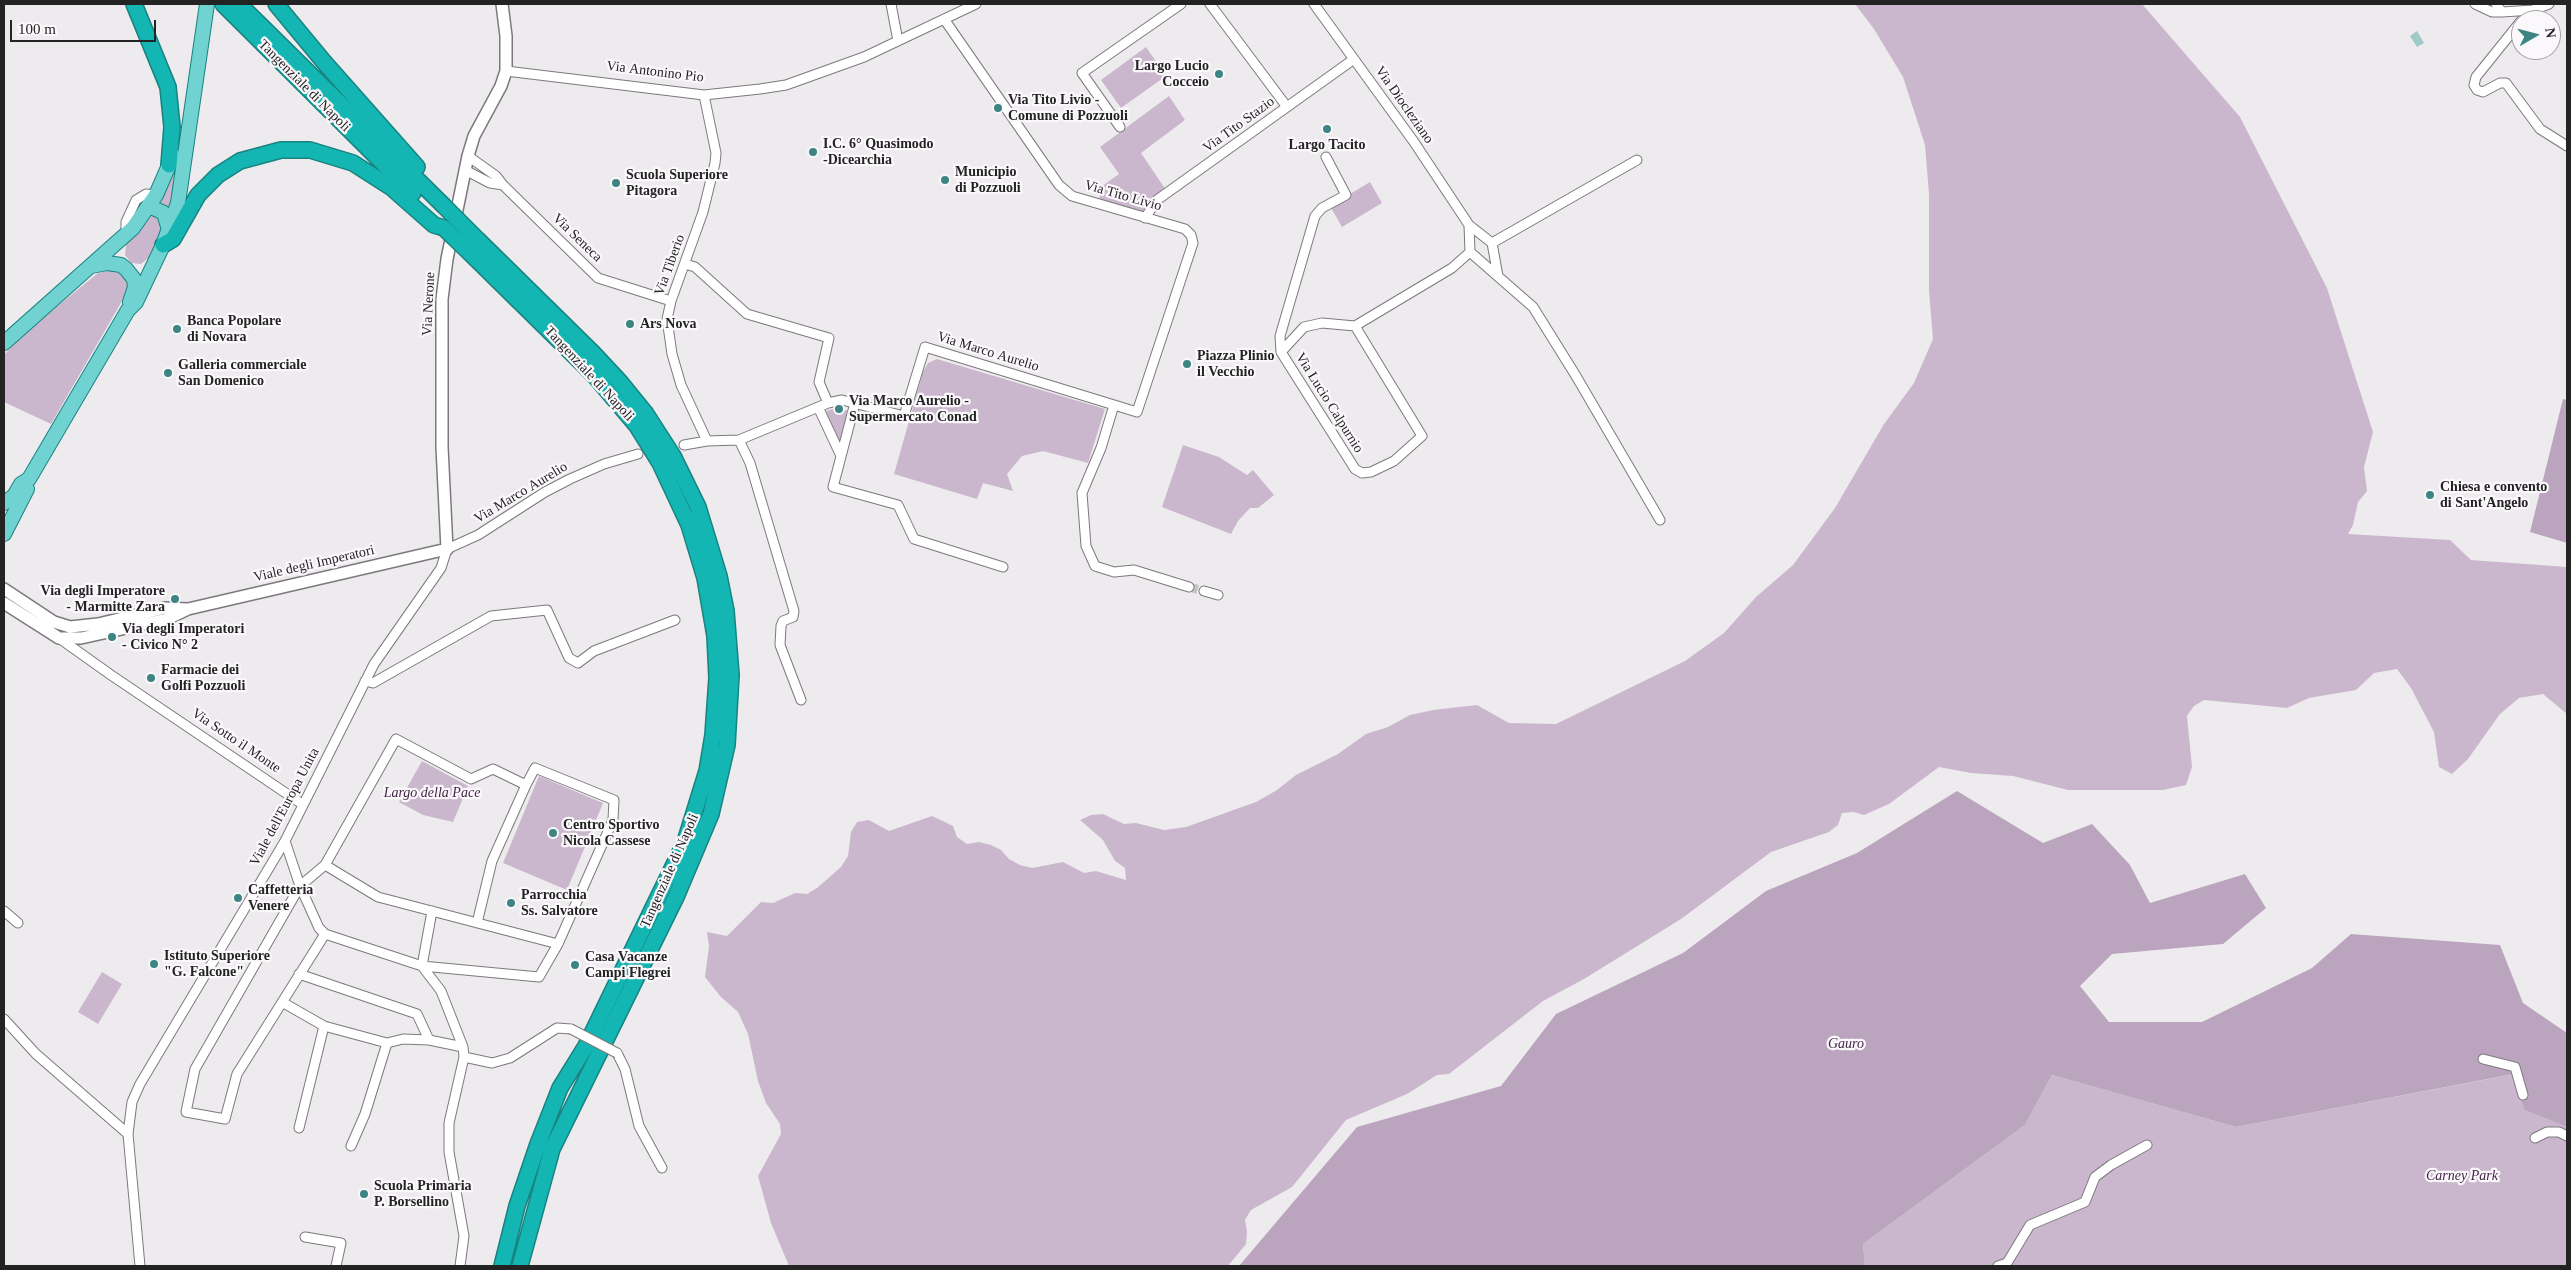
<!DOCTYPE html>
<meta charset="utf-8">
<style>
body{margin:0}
#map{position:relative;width:2571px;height:1270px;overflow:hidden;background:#eeebee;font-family:Georgia,serif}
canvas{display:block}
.frame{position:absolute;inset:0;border:5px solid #242324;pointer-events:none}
.north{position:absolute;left:2511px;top:10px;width:50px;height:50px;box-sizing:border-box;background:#fbf8fb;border:1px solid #a5a3a5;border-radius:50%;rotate:82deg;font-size:14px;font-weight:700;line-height:20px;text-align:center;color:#242324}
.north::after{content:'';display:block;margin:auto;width:18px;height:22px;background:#3d8582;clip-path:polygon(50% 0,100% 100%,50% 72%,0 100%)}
.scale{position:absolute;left:10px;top:20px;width:146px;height:22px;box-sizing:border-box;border:2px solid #242324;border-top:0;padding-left:6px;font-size:15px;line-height:18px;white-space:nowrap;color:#242324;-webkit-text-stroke:4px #fbf8fb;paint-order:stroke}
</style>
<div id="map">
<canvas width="2571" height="1270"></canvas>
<div class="frame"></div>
<div class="north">N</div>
<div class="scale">100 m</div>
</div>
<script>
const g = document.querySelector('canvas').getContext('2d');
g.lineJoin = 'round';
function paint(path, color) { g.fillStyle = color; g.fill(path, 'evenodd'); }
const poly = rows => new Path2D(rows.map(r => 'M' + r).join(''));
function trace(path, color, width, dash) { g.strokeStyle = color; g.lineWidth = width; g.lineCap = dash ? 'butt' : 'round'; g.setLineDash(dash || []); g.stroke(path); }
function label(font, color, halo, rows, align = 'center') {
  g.font = font + ' Georgia,serif'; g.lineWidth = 4.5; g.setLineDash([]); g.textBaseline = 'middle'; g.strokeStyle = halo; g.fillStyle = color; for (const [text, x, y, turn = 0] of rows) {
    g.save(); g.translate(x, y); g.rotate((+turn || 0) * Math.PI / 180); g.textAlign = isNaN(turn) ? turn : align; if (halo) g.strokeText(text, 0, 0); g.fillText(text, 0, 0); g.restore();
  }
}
paint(poly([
 [1855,4,2142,4,2240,117,2327,288,2373,432,2364,467,2367,491,2358,502,2353,525,2348,534,2450,540,2471,560,2567,567,2567,714,2543,694,2519,698,2500,714,2468,759,2452,774,2439,767,2434,732,2411,688,2397,669,2374,673,2356,690,2309,698,2287,708,2204,700,2194,706,2187,716,2192,767,2186,785,2163,790,2068,790,2013,776,1971,773,1939,767,1889,804,1864,815,1854,812,1842,813,1838,825,1829,832,1771,852,1681,919,1584,979,1543,1001,1449,1074,1437,1075,1407,1094,1346,1120,1292,1187,1251,1210,1245,1220,1247,1232,1246,1244,1228,1266,789,1266,771,1223,758,1176,781,1134,780,1124,766,1103,758,1081,748,1034,738,1012,720,996,705,977,709,946,707,932,727,936,761,902,773,903,795,893,807,894,817,888,841,867,848,856,851,832,857,822,869,820,889,831,932,816,953,826,957,837,967,844,979,842,991,845,1001,850,1009,859,1020,865,1032,868,1063,862,1084,873,1096,871,1126,880,1125,868,1115,861,1103,840,1080,820,1091,815,1103,814,1124,824,1136,823,1164,830,1186,827,1256,802,1277,790,1296,775,1338,754,1366,734,1388,727,1410,715,1433,710,1477,705,1509,723,1556,724,1685,661,1724,633,1756,597,1793,565,1835,508,1884,424,1914,383,1933,339,1929,291,1929,194,1925,145,1903,77,1874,29],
 [1146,47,1166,76,1121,108,1101,80],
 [1169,96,1185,120,1141,153,1166,190,1145,213,1099,200,1101,187,1119,174,1100,147],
 [184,127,172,207,168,209,159,203,173,170],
 [1370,182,1382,203,1342,227,1330,206],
 [154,213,164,225,152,255,141,264,131,263,125,255,126,244],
 [116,268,129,278,129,289,51,424,4,402,4,355,22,335,98,273],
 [937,359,1105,409,1088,463,1043,451,1022,456,1007,474,1013,491,983,483,977,499,894,474,923,372,928,363],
 [836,408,849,411,840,445,826,411],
 [1183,445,1219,457,1247,475,1253,470,1274,495,1258,508,1250,508,1238,521,1231,534,1162,507],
 [422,761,468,786,453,822,423,815,399,802],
 [539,776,603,803,567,890,503,863],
 [102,972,122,984,98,1024,78,1012],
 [2515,1074,2524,1110,2567,1127,2567,1266,1865,1266,1863,1244,2025,1125,2052,1075,2236,1127]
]), '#cbb7cd');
paint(poly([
 [2563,399,2567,400,2567,543,2530,532],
 [1957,791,2043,843,2092,824,2130,865,2150,903,2245,874,2266,908,2223,944,2112,954,2080,986,2109,1022,2202,1022,2312,968,2351,934,2500,945,2523,1003,2567,1033,2567,1127,2524,1110,2514,1074,2236,1127,2052,1075,2025,1125,1863,1244,1865,1266,1239,1266,1357,1127,1501,1086,1556,1014,1683,953,1766,891,1857,853]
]), '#bba5be');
paint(poly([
 [2417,31,2424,43,2417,47,2410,36]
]), '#a0c9c7');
trace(poly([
 [1189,587,1204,591]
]), '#c6c3c6', 9, [9, 4.5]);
const street = poly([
 [891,4,898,41],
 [1210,4,1287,107],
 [1314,4,1414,142,1469,225,1492,243,1498,276],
 [2475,4,2492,12,2502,12],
 [2496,4,2502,12,2533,10,2549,4],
 [2521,21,2476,77,2474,85,2477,90,2483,92,2500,83,2506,83,2540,129,2567,146],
 [506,71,704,95,760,89,786,85,864,57,976,4],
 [704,95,716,153,715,163,703,212,671,301,667,319,672,354,681,385,707,441],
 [1120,127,1082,73,1181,4],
 [465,170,490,183,503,185,496,176,468,156],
 [503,185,598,278,671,301],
 [1145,218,1157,200,1354,59],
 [1469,225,1470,252],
 [126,234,126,222,136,200,146,194,156,195],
 [1492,243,1637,160],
 [1470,252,1533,307,1576,376,1660,520],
 [685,264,695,267,747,314,829,338,819,382,828,403],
 [1355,326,1422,436,1394,461,1371,472,1362,473,1355,469,1281,352,1304,327,1322,323,1355,326,1452,268,1470,252],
 [1281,352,1280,336,1315,216,1322,208,1346,195,1326,157],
 [855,403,833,487,898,505,914,539,1003,567],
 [1114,405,1101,448,1082,493,1086,546,1095,566,1114,572,1134,570,1189,587],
 [818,407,841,456],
 [739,440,750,463,794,611,793,617,783,621,781,626,780,645,801,700],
 [684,445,707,441,739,440,828,403,842,400,904,416,925,347,1137,412,1193,243,1191,235,1185,229,1072,196,1059,185,944,19],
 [1204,591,1218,595],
 [59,638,111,675,302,804],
 [365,681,373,683,491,616,547,610,569,658,578,663,594,651,675,620],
 [285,841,300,886,319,928,325,934,422,966,539,977,558,944,613,820,614,800,535,768,526,785],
 [325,865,396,739,471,779,493,769,526,785,492,861,477,923],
 [4,911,18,923],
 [432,911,422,966,441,991,463,1047,464,1057,449,1123,449,1152,464,1236,460,1266],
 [325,934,237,1074,225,1119,186,1112,195,1069,300,886,325,865,378,897,558,944],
 [299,974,417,1014,429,1040],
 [282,1002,324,1026,387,1043,403,1039,429,1040,463,1047],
 [4,1019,36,1054,128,1134,140,1266],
 [617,1053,625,1069,639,1126,662,1168],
 [464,1057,492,1063,510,1058,557,1028,571,1029],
 [2483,1059,2515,1067,2523,1095],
 [299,1128,324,1026],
 [128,1134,132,1102,140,1084,285,841,374,664,441,568,447,549,478,535,545,492,570,479,604,464,638,454],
 [2535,1138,2547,1132,2559,1132,2567,1136],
 [351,1146,365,1114,387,1043],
 [305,1237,341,1243,336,1266],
 [1998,1266,2007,1263,2030,1225,2085,1202,2095,1177,2111,1165,2147,1145]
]);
const secondary = poly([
 [4,589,54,622,70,627,98,624,165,608,188,609],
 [4,603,59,638,81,638,167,619,188,609,447,549,442,447,442,299,447,259,468,156,474,136,501,86,506,71,506,36,502,4]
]);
const primary = poly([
 [149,206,164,213,169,230],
 [91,266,107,263,121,265,126,269,134,279,135,287,130,302],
 [4,343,133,228,156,195,173,156],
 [4,503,14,496,21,484,29,479,128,310,136,302,163,245,178,203,207,4],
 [4,534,27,489]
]);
const highway = poly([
 [134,4,168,87,172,127,169,165],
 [223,4,413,193],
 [239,4,443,205],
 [276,4,324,62,417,167],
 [478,240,593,353,620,382,646,414,673,456,698,507,719,576,726,611,731,675,727,745,711,814,676,897,552,1149,520,1266],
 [163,245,173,239,198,195,218,175,240,161,281,150,310,150,353,163,392,188,434,225,444,228],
 [469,252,593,374,637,426,660,463,689,525,705,578,715,636,717,678,713,735,707,771,685,842,586,1046,560,1088,538,1144,517,1206,502,1266]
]);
trace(street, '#7c797c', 11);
trace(secondary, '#7c797c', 14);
trace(primary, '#198380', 16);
trace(highway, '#198380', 18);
trace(street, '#fff', 9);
trace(secondary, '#fff', 11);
trace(primary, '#71d3d1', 14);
trace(highway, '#13b6b2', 15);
const streetBridge = poly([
 [571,1029,617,1053]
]);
const highwayBridge = poly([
 [443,205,478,240],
 [444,228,469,252]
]);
trace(streetBridge, '#7c797c', 11, []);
trace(highwayBridge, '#198380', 18, []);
trace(streetBridge, '#fff', 9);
trace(highwayBridge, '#13b6b2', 15);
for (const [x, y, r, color] of [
 [1219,74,5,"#3d8582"],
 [998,108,5,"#3d8582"],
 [1327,129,5,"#3d8582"],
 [813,152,5,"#3d8582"],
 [945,180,5,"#3d8582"],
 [616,183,5,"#3d8582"],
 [630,324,5,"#3d8582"],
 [177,329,5,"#3d8582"],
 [1187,364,5,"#3d8582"],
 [168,373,5,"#3d8582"],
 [839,409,5,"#3d8582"],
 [2430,495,5,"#3d8582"],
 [175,599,5,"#3d8582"],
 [112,637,5,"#3d8582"],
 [151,678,5,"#3d8582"],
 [553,833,5,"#3d8582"],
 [238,898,5,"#3d8582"],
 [511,903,5,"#3d8582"],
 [154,964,5,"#3d8582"],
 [575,965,5,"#3d8582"],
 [364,1194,5,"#3d8582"]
]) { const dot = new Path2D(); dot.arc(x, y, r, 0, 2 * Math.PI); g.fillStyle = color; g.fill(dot); trace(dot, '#fbf8fb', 2); }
label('bold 14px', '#242324', '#fbf8fb', [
 ["Largo Lucio",1209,66,"right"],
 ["Cocceio",1209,82,"right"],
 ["Via Tito Livio -",1008,100],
 ["Comune di Pozzuoli",1008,116],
 ["I.C. 6° Quasimodo",823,144],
 ["-Dicearchia",823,160],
 ["Largo Tacito",1327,145,"center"],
 ["Municipio",955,172],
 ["di Pozzuoli",955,188],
 ["Scuola Superiore",626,175],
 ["Pitagora",626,191],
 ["Banca Popolare",187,321],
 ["di Novara",187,337],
 ["Ars Nova",640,324],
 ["Piazza Plinio",1197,356],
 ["il Vecchio",1197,372],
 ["Galleria commerciale",178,365],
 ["San Domenico",178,381],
 ["Via Marco Aurelio -",849,401],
 ["Supermercato Conad",849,417],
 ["Chiesa e convento",2440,487],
 ["di Sant'Angelo",2440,503],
 ["Via degli Imperatore",165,591,"right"],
 ["- Marmitte Zara",165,607,"right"],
 ["Via degli Imperatori",122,629],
 ["- Civico N° 2",122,645],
 ["Farmacie dei",161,670],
 ["Golfi Pozzuoli",161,686],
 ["Centro Sportivo",563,825],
 ["Nicola Cassese",563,841],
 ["Caffetteria",248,890],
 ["Venere",248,906],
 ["Parrocchia",521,895],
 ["Ss. Salvatore",521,911],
 ["Istituto Superiore",164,956],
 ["\"G. Falcone\"",164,972],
 ["Casa Vacanze",585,957],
 ["Campi Flegrei",585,973],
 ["Scuola Primaria",374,1186],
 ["P. Borsellino",374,1202]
], 'left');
label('14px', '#242324', '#fbf8fb', [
 ["Via Antonino Pio",655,72,7],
 ["Tangenziale di Napoli",304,86,45],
 ["Via Diocleziano",1404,105,55],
 ["Via Tito Stazio",1239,125,-36],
 ["Via Tito Livio",1123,196,16],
 ["Via Seneca",577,238,44],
 ["Via Tiberio",670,265,-70],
 ["Via Nerone",429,304,-87],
 ["Via Marco Aurelio",988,352,17],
 ["Tangenziale di Napoli",589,374,47],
 ["Via Lucio Calpurnio",1329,403,58],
 ["Via Marco Aurelio",521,493,-31],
 ["Viale degli Imperatori",314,564,-13],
 ["Via Sotto il Monte",236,741,34],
 ["Viale dell'Europa Unita",285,807,-62],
 ["Tangenziale di Napoli",670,871,-66]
]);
label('italic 14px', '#3e1f43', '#fbf8fb', [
 ["Largo della Pace",432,793],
 ["Gauro",1846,1044],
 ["Carney Park",2462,1176]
]);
</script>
